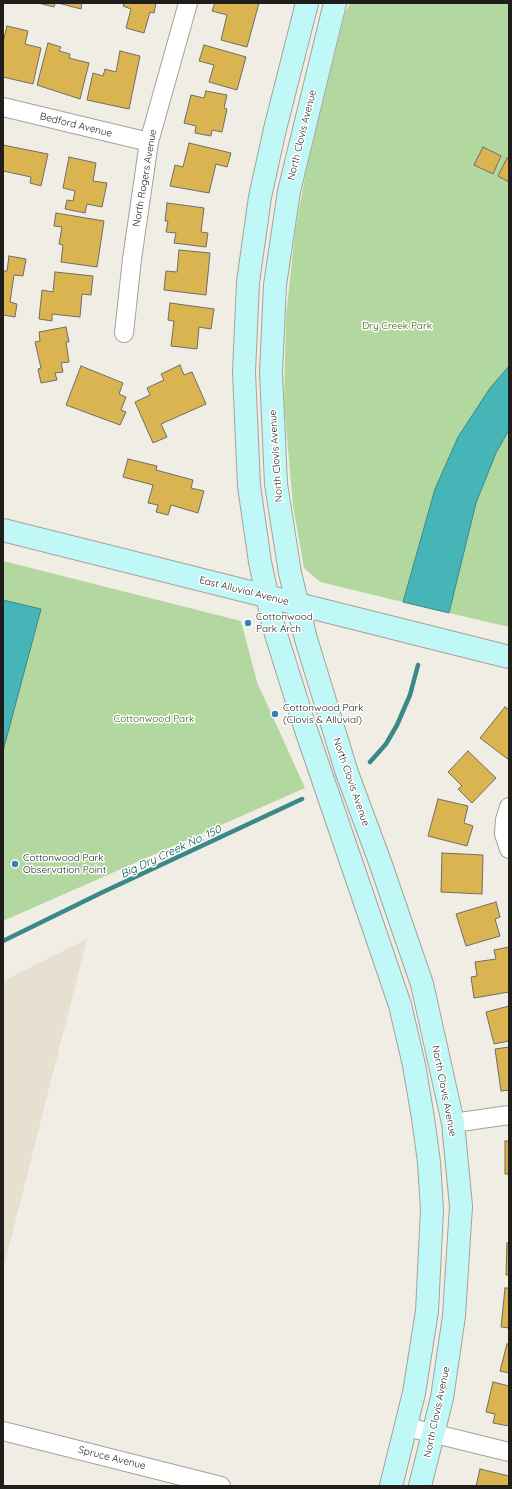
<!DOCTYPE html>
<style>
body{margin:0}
#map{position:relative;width:512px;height:1489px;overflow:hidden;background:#f0ede4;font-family:Quicksand,sans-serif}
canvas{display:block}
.frame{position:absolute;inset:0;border:4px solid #1f1e1b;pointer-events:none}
</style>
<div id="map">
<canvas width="512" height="1489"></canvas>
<div class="frame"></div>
</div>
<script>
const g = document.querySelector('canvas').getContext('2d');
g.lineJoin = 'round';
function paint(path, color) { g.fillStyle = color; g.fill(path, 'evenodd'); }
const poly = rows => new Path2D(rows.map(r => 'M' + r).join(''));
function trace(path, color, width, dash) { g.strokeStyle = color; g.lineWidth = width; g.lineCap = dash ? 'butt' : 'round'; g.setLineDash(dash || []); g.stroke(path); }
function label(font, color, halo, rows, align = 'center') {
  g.font = font + ' Quicksand,sans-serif'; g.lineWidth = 3; g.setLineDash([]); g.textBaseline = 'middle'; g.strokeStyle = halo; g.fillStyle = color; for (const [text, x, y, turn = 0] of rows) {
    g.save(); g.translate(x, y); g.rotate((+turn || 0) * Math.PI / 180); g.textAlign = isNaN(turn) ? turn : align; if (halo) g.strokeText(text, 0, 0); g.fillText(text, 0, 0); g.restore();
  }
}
paint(poly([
 [87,939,3,1270,3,981]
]), '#e7e0d1');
paint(poly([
 [350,3,509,3,509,366,490,388,458,437,435,489,403,602,320,582,304,568,293,506,284,403,286,317,295,232,306,171,345,13],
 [509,430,509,627,449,613,476,503,496,453],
 [3,561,241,621,257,682,305,788,3,921]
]), '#b2d8a0');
const water = poly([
 [509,366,509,430,496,453,476,503,449,613,403,602,435,489,458,437,490,388,509,366],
 [3,600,41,609,3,751,3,600]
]);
paint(water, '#46b5b7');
trace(water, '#3a8888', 1);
trace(poly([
 [370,762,386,744,397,725,410,695,418,665],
 [3,941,103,892,302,799]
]), '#3a8888', 4.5);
const building = poly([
 [38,3,55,3,54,7,38,3],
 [58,3,82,3,81,9,58,3],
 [124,3,156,3,154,13,150,12,144,33,126,28,131,9,123,6,124,3],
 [215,3,259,3,247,47,221,40,227,15,212,11,215,3],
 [7,26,28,31,25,44,41,48,33,84,3,77,3,42,7,26],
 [48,43,61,47,59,51,70,54,69,58,89,63,80,99,37,85,48,43],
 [204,45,246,57,237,90,209,82,214,65,199,61,204,45],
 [120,51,140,56,129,109,87,100,93,73,103,76,105,69,116,72,120,51],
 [206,91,227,95,224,108,227,109,222,132,212,130,211,136,195,133,196,126,184,123,191,95,204,98,206,91],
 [189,143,231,153,227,167,216,164,209,193,170,186,175,165,183,167,189,143],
 [3,145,48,154,41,186,30,183,31,177,3,171,3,145],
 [483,147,501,156,493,174,474,165,483,147],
 [69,157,96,163,93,181,107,183,102,207,87,204,85,213,65,209,67,200,73,201,75,191,63,188,69,157],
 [507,158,509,159,509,182,498,176,507,158],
 [167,203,204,208,201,232,208,233,206,247,174,243,176,233,166,232,168,221,165,221,167,203],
 [56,213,104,221,97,267,61,262,63,245,59,244,62,227,54,226,56,213],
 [179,250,210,253,206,295,164,290,166,271,177,272,179,250],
 [9,256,26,259,23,276,14,275,10,302,17,304,15,317,3,315,3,271,7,271,9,256],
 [55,272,93,276,91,295,82,294,80,317,52,314,52,321,39,319,42,290,53,292,55,272],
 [170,303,214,309,211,329,199,327,197,349,171,346,174,321,168,320,170,303],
 [66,327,69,342,66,342,69,362,61,363,63,372,55,373,57,380,41,383,38,369,41,368,35,342,40,341,39,332,66,327],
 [180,365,184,375,192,372,206,404,161,424,167,437,153,443,135,402,150,395,147,388,164,380,161,374,180,365],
 [81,366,123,383,119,394,126,397,121,410,126,412,120,425,66,405,81,366],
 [128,459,157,466,156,470,193,480,191,488,204,491,198,513,171,505,168,515,156,512,158,505,148,503,153,485,123,477,128,459],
 [505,707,509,710,509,760,480,738,505,707],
 [468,751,496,778,472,803,458,789,462,786,448,772,468,751],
 [438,799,468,806,464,823,473,826,467,846,428,836,438,799],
 [442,853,483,855,482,894,441,892,442,853],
 [496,902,500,917,495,919,500,936,466,946,456,914,496,902],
 [509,947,509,992,474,998,471,977,477,976,475,962,496,959,494,950,509,947],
 [509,1006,509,1041,494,1044,486,1012,509,1006],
 [509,1047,509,1090,501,1091,495,1049,509,1047],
 [505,1141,509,1141,509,1174,505,1174,505,1141],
 [507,1243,509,1243,509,1275,506,1275,507,1243],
 [505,1288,509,1288,509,1328,501,1327,505,1288],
 [507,1344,509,1344,509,1373,500,1371,507,1344],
 [493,1382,509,1386,509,1426,493,1423,495,1414,486,1412,493,1382],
 [480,1469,509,1476,509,1486,476,1486,480,1469]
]);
paint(building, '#dab451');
trace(building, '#706d66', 1);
const street = poly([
 [3,107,149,142],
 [124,333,132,259,149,142,188,3],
 [509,807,505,820,504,834,509,849],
 [453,1123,509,1115],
 [407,1427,509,1452],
 [3,1431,221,1486]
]);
const secondary = poly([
 [307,3,275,129,260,197,248,282,244,372,249,486,260,562,274,628,305,727,400,1005,414,1065,423,1118,429,1162,432,1210,427,1311,414,1393,391,1486],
 [335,3,289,191,275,285,271,373,276,484,290,573,306,639,347,773,380,862,422,984,453,1123,461,1206,454,1316,442,1398,420,1486],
 [3,530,509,657]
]);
trace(street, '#a6a29a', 20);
trace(secondary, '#a6a29a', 24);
trace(street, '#fff', 18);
trace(secondary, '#bff8f6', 22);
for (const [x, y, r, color] of [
 [248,623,4,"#3583b5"],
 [275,714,4,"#3583b5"],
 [15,864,4,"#3583b5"]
]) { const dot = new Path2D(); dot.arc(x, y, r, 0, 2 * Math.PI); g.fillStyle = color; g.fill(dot); trace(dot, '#fff', 1.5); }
label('10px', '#1f1e1b', '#fff', [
 ["Bedford Avenue",76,125,14],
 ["North Clovis Avenue",302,135,-76],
 ["North Rogers Avenue",145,178,-80],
 ["North Clovis Avenue",276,456,-94],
 ["East Alluvial Avenue",244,591,14],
 ["North Clovis Avenue",351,782,71],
 ["North Clovis Avenue",444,1091,79],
 ["North Clovis Avenue",437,1412,-78],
 ["Spruce Avenue",112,1458,14]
]);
label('10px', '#2c5d06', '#fff', [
 ["Dry Creek Park",397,326],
 ["Cottonwood Park",154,719]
]);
label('10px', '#1f1e1b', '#fff', [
 ["Cottonwood",256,617],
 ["Park Arch",256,629],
 ["Cottonwood Park",283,708],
 ["(Clovis & Alluvial)",283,720],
 ["Cottonwood Park",23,858],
 ["Observation Point",23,870]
], 'left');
label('italic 11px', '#02494a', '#fff', [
 ["Big Dry Creek No. 150",171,852,-25]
]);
</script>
